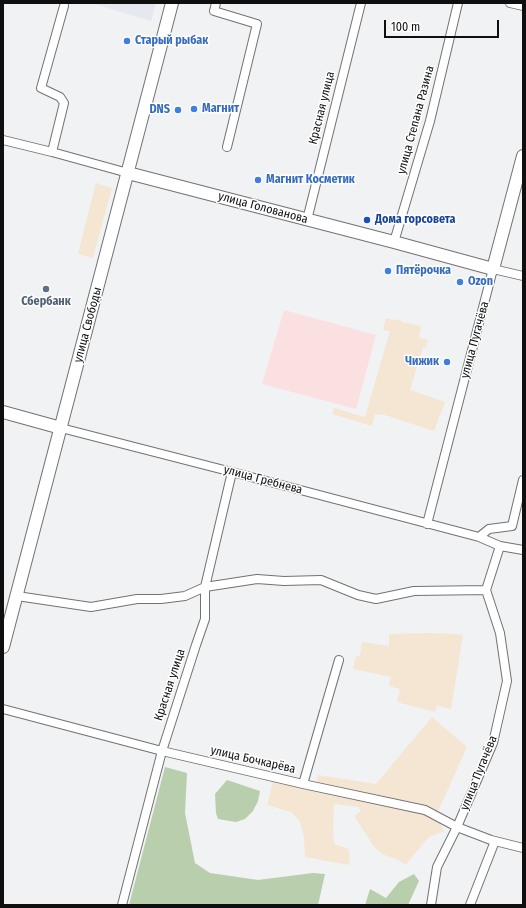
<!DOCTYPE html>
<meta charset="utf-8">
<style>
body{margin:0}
#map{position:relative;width:526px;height:908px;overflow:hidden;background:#f1f2f3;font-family:"Fira Sans Condensed",sans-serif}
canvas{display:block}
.frame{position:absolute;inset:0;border:4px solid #0f0f0f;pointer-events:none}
.scale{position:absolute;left:384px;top:20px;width:115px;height:18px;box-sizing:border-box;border:2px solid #0f0f0f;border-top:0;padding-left:5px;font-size:12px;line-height:14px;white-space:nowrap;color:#0f0f0f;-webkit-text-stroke:3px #fff;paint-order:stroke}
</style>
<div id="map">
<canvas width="526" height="908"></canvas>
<div class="frame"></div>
<div class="scale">100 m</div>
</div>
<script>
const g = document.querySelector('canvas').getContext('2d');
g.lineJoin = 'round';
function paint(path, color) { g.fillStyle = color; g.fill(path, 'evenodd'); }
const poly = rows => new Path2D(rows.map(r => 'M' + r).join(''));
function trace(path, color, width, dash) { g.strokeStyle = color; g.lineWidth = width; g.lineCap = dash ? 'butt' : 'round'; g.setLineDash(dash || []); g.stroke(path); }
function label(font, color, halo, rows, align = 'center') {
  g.font = font + ' "Fira Sans Condensed",sans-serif'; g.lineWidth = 3; g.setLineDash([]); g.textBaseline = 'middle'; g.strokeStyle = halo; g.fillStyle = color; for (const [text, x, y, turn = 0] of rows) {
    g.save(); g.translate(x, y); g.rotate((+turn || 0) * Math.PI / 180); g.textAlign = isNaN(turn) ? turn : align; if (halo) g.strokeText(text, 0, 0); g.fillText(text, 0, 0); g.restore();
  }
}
paint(poly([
 [91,3,156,3,151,21]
]), '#e6e8f1');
paint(poly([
 [96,183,112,188,93,258,78,254],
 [386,318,393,320,394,319,402,321,402,322,421,326,419,338,428,340,426,348,423,347,410,390,445,402,434,431,385,415,375,414,372,426,332,414,334,408,365,417,390,331,383,330],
 [428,633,456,634,463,635,451,709,443,707,437,705,435,712,397,702,400,689,389,686,391,677,353,669,356,656,360,656,362,642,389,646,389,634],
 [432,717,467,747,434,820,440,823,444,831,429,837,411,858,406,865,398,860,382,854,373,845,354,816,361,811,358,807,334,804,333,829,334,844,348,849,350,856,349,865,305,857,304,837,300,822,296,817,291,812,267,805,273,781,316,789,318,775,376,784]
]), '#f5e5d3');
paint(poly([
 [284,310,376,335,356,409,262,384]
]), '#fbe0e1');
paint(poly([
 [165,767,187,773,185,813,195,863,210,873,258,880,313,873,325,874,318,905,129,905],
 [227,780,260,791,258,801,253,811,245,819,236,822,218,819,216,813,215,794],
 [414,874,419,881,408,905,365,905,370,889,386,898,399,882]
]), '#b9ceac');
const street = poly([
 [216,3,214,11,257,24,227,147],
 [510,3,523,6],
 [3,140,52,152,128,173],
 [52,152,64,103,60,97,41,88,64,6],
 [307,220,361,3],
 [394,242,430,121,458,3],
 [61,428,232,472,479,537,500,546,523,550],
 [427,524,493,269,523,276],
 [479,537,489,529,512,526,523,480],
 [17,596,91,607,137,599,161,599,185,596,205,587,257,579,284,581,321,580,358,595,376,599,414,591,486,590],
 [3,709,162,751,303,784,425,810,457,827,491,840,523,848],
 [303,784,339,660],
 [122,905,162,751,196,645,205,619,205,587,232,472],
 [431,905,437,867,457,827,493,743,507,681,500,633,486,590,500,546],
 [470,905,495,841]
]);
const secondary = poly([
 [128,173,394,242,493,269,523,156],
 [3,412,61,428],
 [3,647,172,3]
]);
trace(street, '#717273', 10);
trace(secondary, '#717273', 14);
trace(street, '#fff', 8);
trace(secondary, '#fff', 12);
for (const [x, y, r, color] of [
 [127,41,4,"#3f7fe0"],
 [194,109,4,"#3f7fe0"],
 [178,110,4,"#3f7fe0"],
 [258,180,4,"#3f7fe0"],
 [367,220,4,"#1a4fb4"],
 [388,271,4,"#3f7fe0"],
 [460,282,4,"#3f7fe0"],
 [46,289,4,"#5c6f8a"],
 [447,362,4,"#3f7fe0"]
]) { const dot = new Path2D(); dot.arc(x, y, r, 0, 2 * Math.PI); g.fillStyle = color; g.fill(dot); trace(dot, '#fff', 1.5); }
label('bold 12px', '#366cbe', '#fff', [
 ["Старый рыбак",135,41],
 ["Магнит",202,109],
 ["DNS",170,110,"right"],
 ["Магнит Косметик",266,180],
 ["Пятёрочка",396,271],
 ["Ozon",468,282],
 ["Чижик",439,362,"right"]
], 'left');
label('12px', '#0f0f0f', '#fff', [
 ["Красная улица",322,108,-76],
 ["улица Степана Разина",416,120,-75],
 ["улица Голованова",263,208,15],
 ["улица Свободы",88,325,-75],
 ["улица Пугачёва",475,340,-75],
 ["улица Гребнева",263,480,15],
 ["Красная улица",170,685,-72],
 ["улица Бочкарёва",253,760,13],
 ["улица Пугачёва",479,773,-68]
]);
label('bold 12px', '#164399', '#fff', [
 ["Дома горсовета",375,220]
], 'left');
label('bold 12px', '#4e5e75', '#fff', [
 ["Сбербанк",46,302]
]);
</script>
